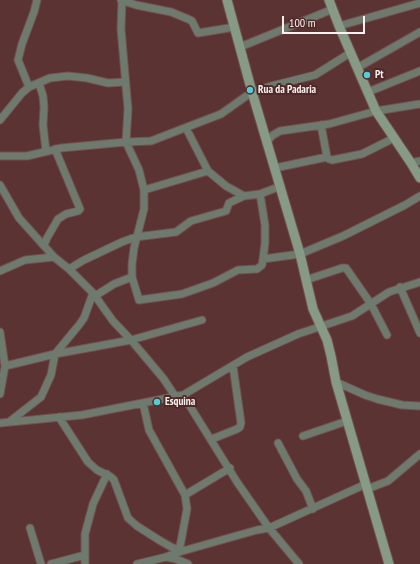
<!DOCTYPE html>
<style>
body{margin:0}
#map{position:relative;width:420px;height:564px;overflow:hidden;background:#5a3332;font-family:"PT Sans Narrow",sans-serif}
canvas{display:block}
.scale{position:absolute;left:282px;top:16px;width:83px;height:18px;box-sizing:border-box;border:2px solid #fcf1f1;border-top:0;padding-left:5px;font-size:12px;line-height:14px;white-space:nowrap;color:#fcf1f1;-webkit-text-stroke:3px #4f2928;paint-order:stroke}
</style>
<div id="map">
<canvas width="420" height="564"></canvas>
<div class="scale">100 m</div>
</div>
<script>
const g = document.querySelector('canvas').getContext('2d');
g.lineJoin = 'round';
const poly = rows => new Path2D(rows.map(r => 'M' + r).join(''));
function trace(path, color, width, dash) { g.strokeStyle = color; g.lineWidth = width; g.lineCap = dash ? 'butt' : 'round'; g.setLineDash(dash || []); g.stroke(path); }
function label(font, color, halo, rows, align = 'center') {
  g.font = font + ' "PT Sans Narrow",sans-serif'; g.lineWidth = 4; g.setLineDash([]); g.textBaseline = 'middle'; g.strokeStyle = halo; g.fillStyle = color; for (const [text, x, y, turn = 0] of rows) {
    g.save(); g.translate(x, y); g.rotate((+turn || 0) * Math.PI / 180); g.textAlign = isNaN(turn) ? turn : align; if (halo) g.strokeText(text, 0, 0); g.fillText(text, 0, 0); g.restore();
  }
}
const street = poly([
 [121,0,136,5,171,12,188,19,192,21,198,33,235,27],
 [122,0,121,29,128,109,126,142,139,170,144,190,144,209,134,248,132,264,132,277,139,300,182,294,213,283,238,270,257,269,262,265,263,259,300,254,343,236,405,205,420,196],
 [339,26,420,3],
 [240,47,333,9],
 [357,68,420,32],
 [39,83,43,96,44,107,43,125,46,151],
 [29,87,18,60,22,44,34,12,37,0],
 [368,92,420,71],
 [0,120,22,93,29,87,50,78,68,76,87,78,108,83,125,82],
 [321,125,327,157,329,159,332,160,362,154,394,138],
 [186,128,208,171,226,186,244,196],
 [267,141,273,135,280,131,329,124,376,111,420,104],
 [0,156,27,156,61,148,126,142,151,141,221,114,252,92,271,86,315,75,350,53],
 [411,163,420,161],
 [275,168,327,157],
 [0,185,19,218,54,257,69,269,93,293,113,321,131,340,163,378,175,396],
 [144,190,208,171],
 [260,194,265,225,265,243,263,259],
 [44,245,47,238,58,219,66,214,78,211,80,209,55,149],
 [69,269,84,260,122,242,136,237,176,232,191,221,226,211,229,203,244,196,260,194,281,186],
 [0,271,25,260,54,257],
 [306,280,342,268,346,268,371,304,387,335],
 [400,287,420,333],
 [95,296,114,284,132,277],
 [0,332,5,366,0,394],
 [5,366,55,354,131,340,202,320],
 [336,382,365,395,377,399,402,405,420,406],
 [183,395,237,482,269,528,299,564],
 [143,403,149,430,185,495],
 [59,417,88,462,97,470,111,477,114,480,128,518,137,526,159,540,173,548,179,549],
 [9,422,41,397,51,375,55,354,79,325,84,318,93,293],
 [0,423,82,415,183,395,247,357,298,334,352,316,389,292,420,282],
 [303,436,347,421],
 [212,439,237,429,240,427,241,423,233,366],
 [278,443,297,479,306,491,313,509],
 [367,489,388,481,420,454],
 [30,528,41,564],
 [179,552,187,509,185,495,230,468],
 [166,557,176,559,188,564],
 [51,564,85,555],
 [85,564,85,534,93,504,107,474],
 [137,564,166,557,179,552,257,530,269,528,366,484]
]);
const secondary = poly([
 [227,0,252,92,300,254,313,309,327,340,331,356,336,382,389,564],
 [329,0,339,26,376,111,411,163,420,178]
]);
trace(street, '#745151', 9);
trace(secondary, '#745151', 11);
trace(street, '#6e7a6d', 7);
trace(secondary, '#879a85', 9);
for (const [x, y, r, color] of [
 [367,75,4,"#52ccd6"],
 [250,90,4,"#52ccd6"],
 [157,402,4,"#52ccd6"]
]) { const dot = new Path2D(); dot.arc(x, y, r, 0, 2 * Math.PI); g.fillStyle = color; g.fill(dot); trace(dot, '#4f2928', 1.5); }
label('bold 11px', '#fcf1f1', '#4f2928', [
 ["Pt",375,75],
 ["Rua da Padaria",258,90],
 ["Esquina",165,402]
], 'left');
</script>
